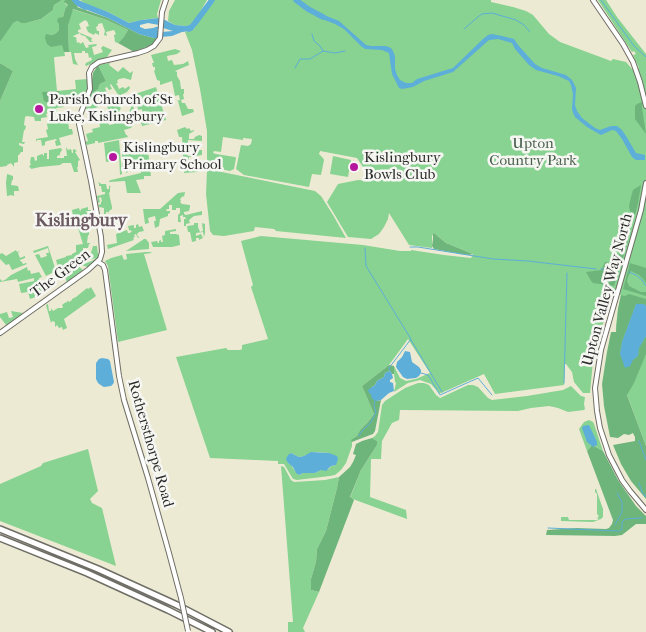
<!DOCTYPE html>
<style>
body{margin:0}
canvas{display:block;background:#edead4}
</style>
<canvas width="646" height="632"></canvas>
<script>
const g = document.querySelector('canvas').getContext('2d');
g.lineJoin = 'round';
function paint(path, color) { g.fillStyle = color; g.fill(path, 'evenodd'); }
const poly = rows => new Path2D(rows.map(r => 'M' + r).join(''));
function trace(path, color, width, dash) { g.strokeStyle = color; g.lineWidth = width; g.lineCap = dash ? 'butt' : 'round'; g.setLineDash(dash || []); g.stroke(path); }
function label(font, color, halo, rows, align = 'center') {
  g.font = font + ' "IM FELL French Canon",serif'; g.lineWidth = 5; g.setLineDash([]); g.textBaseline = 'middle'; g.strokeStyle = halo; g.fillStyle = color; for (const [text, x, y, turn = 0] of rows) {
    g.save(); g.translate(x, y); g.rotate((+turn || 0) * Math.PI / 180); g.textAlign = isNaN(turn) ? turn : align; if (halo) g.strokeText(text, 0, 0); g.fillText(text, 0, 0); g.restore();
  }
}
paint(poly([
 [62,0,65,0,65,4,68,5,65,9,63,17,61,18,59,30,55,34,50,35,63,45,65,56,55,57,54,58,57,91,76,89,75,80,88,79,88,89,86,98,81,103,65,104,64,107,56,108,57,112,57,114,54,114,55,117,67,114,69,120,68,121,69,129,72,129,73,134,59,138,61,145,56,146,55,141,57,140,56,139,47,141,45,142,45,145,42,146,41,140,37,140,36,142,36,139,48,137,46,130,48,129,47,124,50,122,49,117,52,114,50,112,46,114,47,117,41,118,41,121,35,121,34,117,27,116,25,117,24,125,26,126,25,130,24,130,22,142,25,142,24,144,19,143,19,145,23,147,23,152,21,152,19,155,18,155,18,162,14,163,14,167,11,163,7,165,7,166,0,167,0,101,13,71,0,63,0,42,12,23,17,21,21,23,26,23,41,19,53,10,54,5],
 [80,0,161,0,157,14,158,18,141,20,129,23,108,12,86,4],
 [175,0,207,0,196,19,192,24,186,26,175,25,168,21,169,11],
 [212,0,491,0,491,2,513,7,526,11,533,15,549,34,560,42,611,61,613,59,626,62,632,69,639,68,633,55,636,54,634,51,632,52,598,0,606,0,617,17,646,54,646,446,615,362,616,326,618,309,621,295,610,292,610,298,593,361,590,393,583,393,574,382,572,372,566,364,565,364,564,385,495,394,484,374,441,393,439,393,431,384,420,380,408,383,394,392,396,383,395,382,394,374,394,366,400,378,406,381,416,379,430,373,408,339,389,365,362,386,374,414,368,422,360,430,357,436,352,440,352,446,346,463,341,470,335,475,330,476,297,480,293,479,284,464,278,464,278,461,210,458,176,357,226,348,228,350,240,350,242,349,242,345,268,339,251,287,253,285,241,241,261,236,363,245,400,251,411,251,411,250,444,255,471,258,473,254,446,243,434,233,432,236,432,248,409,245,389,213,388,219,384,227,379,234,371,239,348,237,327,202,338,184,358,180,371,181,369,174,363,167,357,158,320,151,319,154,323,158,324,160,321,175,312,174,309,187,244,175,236,169,241,145,248,146,251,144,252,139,243,138,243,140,223,137,221,152,214,151,213,153,216,154,235,157,236,158,234,169,230,171,207,166,207,131,200,89,192,50,185,32,194,29],
 [314,452,329,453,336,465,331,466,329,469,321,470,315,473,303,473,299,475,295,471,291,465,288,463,291,453,299,457,304,456],
 [72,9,107,20,128,30,123,38,118,43,115,42,114,35,116,34,114,30,106,32,107,36,104,35,105,31,102,23,98,24,98,26,96,27,97,31,99,31,99,35,95,33,94,35,88,32,86,27,89,26,87,21,86,21,85,20,79,24,81,29,78,30,78,32,92,38,91,41,94,42,90,42,85,36,81,35,80,33,73,36,74,37,76,37,77,43,79,42,80,44,83,42,86,48,89,47,88,45,97,44,96,46,92,47,94,55,103,52,101,48,103,46,112,50,107,57,86,66,85,65,86,63,92,60,91,57,89,58,88,53,85,53,85,51,82,51,82,53,74,53,75,59,78,65,73,64,71,52,69,52,68,26],
 [175,49,181,51,177,54,167,56,168,61,172,60,174,65,183,64,188,61,189,65,175,71,177,72,177,76,180,81,181,89,184,89,184,94,183,94,184,99,181,100,182,103,185,103,188,109,193,109,194,112,182,116,178,101,176,101,180,100,179,95,175,96,172,81,160,85,160,81,157,80,154,71,155,70,155,67,153,67,152,63,154,63,151,55],
 [110,63,109,65,118,72,123,67,130,73,133,71,131,80,124,78,119,79,117,81,118,83,116,84,118,86,118,87,119,89,123,87,125,89,129,86,130,88,127,92,119,96,111,84,110,85,112,89,109,90,107,87,105,88,110,100,107,102,105,95,100,96,99,92,92,94,94,99,89,101,90,104,93,103,94,104,97,102,98,107,87,111,86,108,90,94,99,87,100,84,106,81,98,65],
 [156,87,166,120,142,126,139,116,146,114,146,111,142,112,142,109,138,110,135,94],
 [114,103,121,108,120,110,119,111,120,112,120,116,127,113,127,112,129,112,133,103,135,116,133,124,131,128,124,130,126,135,127,135,128,137,98,143,98,141,95,141,95,143,87,145,85,142,88,141,86,134,93,132,92,129,100,127,99,120,103,119,104,123,108,122,109,125,114,124,114,121,115,120,114,112,108,109,107,106],
 [185,127,187,129,189,128,191,131,194,130,194,131,189,134,189,139,194,139,195,137,199,135,202,136,202,141,188,140,188,146,194,146,194,144,197,143,202,143,202,147,188,147,189,151,187,154,188,156,193,156,194,153,198,150,202,150,202,155,189,157,189,161,188,162,192,163,189,163,188,167,189,169,199,169,197,172,184,173,182,137,179,137,177,130],
 [119,140,122,174,120,175,119,155,117,154,117,160,106,162,104,143],
 [147,144,150,166,144,166,144,169,150,169,151,176,144,176,144,179,136,180,141,193,127,193,125,181,109,182,109,181,111,180,141,173,141,168,138,168,136,171,134,166,128,168,128,172,126,173,126,171,123,171,122,163,127,163,127,160,132,160,132,158,127,158,127,159,124,158,122,160,122,154,125,155,129,147],
 [66,147,68,150,71,149,72,153,73,153,73,150,74,149,77,151,75,152,80,160,78,161,78,167,77,167,78,172,74,172,71,163,63,163,60,165,40,167,31,169,31,168,29,167,31,164,30,163,31,157,34,157,35,161,37,160,37,156,42,154,44,156,44,153,47,153,47,159,49,159,49,150,61,148,62,150,60,153,60,155,57,156,57,158,64,158,64,156,67,156],
 [333,156,351,160,348,177,330,174],
 [207,170,217,171,315,191,321,196,333,215,346,238,276,231,274,229,255,227,254,231,224,236,213,235,210,231,206,194],
 [7,174,13,176,13,180,12,180,11,185,18,186,19,191,14,191,14,196,13,196,12,195,7,196,6,183],
 [98,182,100,183,101,184,106,184,107,189,109,189,109,186,111,186,110,187,110,192,109,193,112,207,112,209,109,211,108,214,108,212,106,212,106,214,104,214,104,208,99,207,98,205,101,204,101,202,102,201,101,197,99,198,100,202,98,203,97,196,105,194,105,192,102,192,101,186,99,186,99,184],
 [185,192,184,197,183,196,180,199,181,201,180,202,182,204,190,205,190,207,189,211,184,212,184,214,186,215,202,211,202,215,194,216,189,220,190,223,186,224,186,226,184,226,184,219,186,219,185,217,183,217,183,215,180,216,181,222,178,222,178,215,180,213,180,208,176,208,176,210,172,210,172,205,169,205,169,209,167,209,166,211,170,211,170,213,168,214,168,216,160,219,159,226,155,228,154,221,156,221,155,216,148,218,149,223,145,224,143,209,160,209,178,193],
 [88,207,88,210,91,210,91,211,86,211,87,213,89,213,89,215,83,218,84,225,89,225,90,226,91,226,91,227,86,228,87,232,89,231,89,235,88,235,87,243,91,243,89,244,88,248,83,248,83,259,78,259,79,264,77,264,75,260,74,262,58,267,56,260,66,257,66,256,72,255,72,254,76,252,76,245,83,244,78,228,77,217,73,216,72,210,79,208,80,211,81,210,81,209],
 [194,223,198,223,198,227,200,232,203,231,202,223,205,224,205,233,204,237,203,232,196,233,196,236,201,234,203,238,199,240,199,238,196,238,196,241,192,242,190,232,188,232,187,226,194,225],
 [138,224,139,227,142,226,144,231,139,232,137,234,139,238,138,238,136,234,134,235,135,237,133,238,134,240,108,249,107,245,117,243,116,234,127,230,128,233,130,233,132,231,129,230,128,226,134,225,134,228,136,228,136,225],
 [176,229,176,231,170,232,170,234,176,234,179,235,180,245,172,247,153,247,151,242,157,241,158,243,159,243,159,241,161,240,161,242,163,242,162,236,165,235,165,231],
 [144,239,146,239,149,243,149,249,126,251],
 [48,246,56,271,46,276,35,255,39,254,41,258,47,256,46,253,49,253,48,248,34,253,33,251],
 [93,246,97,246,98,254,100,254,98,259,88,267,80,265,92,261,96,258,84,261,85,254,91,253],
 [16,250,17,252,20,251,18,253,20,258,25,256,25,258,20,260,20,261,21,261,23,264,26,263,27,264,12,270,9,264,6,265,0,259,0,254,2,253,6,256],
 [146,252,150,252,152,253,144,254,167,330,118,342,108,266,105,261,111,258,122,255,124,260,127,259,126,254],
 [77,265,83,270,67,282,62,271],
 [27,267,28,271,30,270,31,274,39,272,42,277,39,278,41,282,37,284,38,286,41,285,43,293,41,294,35,293,34,294,37,295,36,297,30,299,28,292,21,293,19,284,34,281,34,278,18,282,17,279,0,282,0,279,2,281,5,280,11,275],
 [91,287,96,296,64,319,67,328,63,330,62,327,59,328,57,325,55,327,55,322,52,321,51,323,46,305,48,304,49,311,51,311,51,308,53,311,58,308,62,308,63,307,62,305,66,302,67,303,67,301,68,301,69,302,72,300,72,299,76,297,87,288,88,289],
 [11,311,23,313,22,315,6,325,0,317,0,314,7,312,9,318,13,317],
 [418,383,424,383,429,385,436,395,440,398,468,385,473,385,478,387,488,398,492,400,527,396,563,390,571,386,581,396,585,397,584,404,585,409,584,410,568,412,558,408,549,406,531,408,518,411,400,410,399,420,392,423,382,441,381,459,371,459,370,497,406,510,407,519,350,498,361,470,377,445,377,441,372,438,375,436,378,432,382,405,385,401,405,388],
 [589,420,593,422,594,424,603,451,592,445,587,451,579,429,584,422],
 [88,449,98,491,90,499,92,503,102,508,116,566,0,521,0,484,41,466,43,463],
 [281,466,284,467,291,480,294,482,325,480,339,477,337,488,326,531,317,549,316,562,311,579,311,590,319,592,303,628,305,632,288,632,288,622,293,622],
 [595,489,596,489,603,509,603,517,601,519,593,522,561,521,561,517,568,517,569,520,597,520,599,519,597,518,599,516,597,514,597,494,595,492]
]), '#88d391');
paint(poly([
 [0,0,62,0,54,5,53,10,41,19,26,23,21,23,17,21,13,23,0,42],
 [65,0,75,0,79,4,77,7,108,18,139,34,154,38,157,38,152,45,134,52,118,43,123,38,128,30,107,20,73,9,68,26,69,52,64,52,62,45,51,47,47,44,45,38,46,34,50,35,55,34,59,30,59,24,57,21,58,18,63,17,65,9,68,5,64,2],
 [0,63,13,71,0,101],
 [98,65,106,81,100,84,98,89,90,94,93,73],
 [59,91,60,103,50,104,44,101,42,92],
 [642,102,642,108,646,134,635,119,635,106,637,104],
 [641,185,638,203,635,215,630,211,629,206,631,197,633,190],
 [434,233,446,243,473,254,469,255,461,254,434,249,432,246,433,239,433,234],
 [625,241,628,241,614,286,593,283,591,281,586,272,601,270,605,262,610,263,614,266,619,254,622,244],
 [630,263,646,268,646,283,643,279,639,275,631,271,628,277,627,281,629,286,641,292,646,292,646,296,623,289],
 [629,294,646,299,646,306,644,304,636,304,622,342,620,354,633,360,638,356,639,348,646,336,646,354,634,383,627,395,646,446,646,499,631,481,621,464,613,445,635,441,635,437,633,433,629,435,624,434,618,438,610,437,604,406,602,384,607,352,611,332,616,332,618,309,621,295,625,296],
 [389,365,394,366,394,374,392,374,390,371,385,373,384,377,377,381,375,385,372,387,371,394,377,401,381,400,375,431,373,434,357,440,352,442,351,440,357,436,360,430,368,422,374,414,362,386],
 [372,438,377,441,377,445,361,470,350,497,354,500,319,592,311,590,311,579,316,562,317,549,326,531,337,488,339,477,350,467,353,462,356,455,353,454,356,444,362,441],
 [592,445,603,451,618,480,636,506,646,516,646,524,636,524,622,535,615,536,546,535,547,530,576,528,606,529,609,528,612,524,613,520,587,451]
]), '#6eb57b');
paint(poly([
 [80,1,108,12,129,23,141,20,159,18,159,25,148,23,140,25,140,27,145,29,153,28,159,26,159,29,157,30,159,31,158,38,154,38,139,34,108,18,77,6],
 [319,13,339,21,366,45,371,46,386,46,391,48,393,51,395,56,395,69,397,75,400,80,406,83,412,83,417,79,453,68,483,39,488,35,492,34,502,36,514,39,518,45,535,64,542,68,566,75,572,80,576,88,575,105,577,111,582,118,595,128,600,130,611,126,617,126,622,130,626,136,636,153,645,155,645,160,636,160,632,157,622,139,616,131,612,130,601,135,587,127,575,117,573,113,572,109,573,94,571,85,569,81,558,76,536,70,529,65,515,49,512,43,498,39,489,40,453,72,424,81,413,87,402,89,399,88,392,74,389,53,382,50,365,49,361,46,344,29,335,24,317,17],
 [163,19,175,25,186,26,192,24,195,27,190,31,182,32,172,36,161,37,162,32,173,31,163,28],
 [636,304,644,304,646,306,646,336,639,348,638,356,633,360,630,366,625,368,620,354,622,342],
 [405,351,410,352,412,362,419,367,421,370,421,373,419,376,416,378,407,379,403,377,398,370,396,367,397,362,402,357],
 [102,358,108,359,110,361,114,382,113,384,111,386,104,387,102,386,98,383,96,379,96,363,99,359],
 [390,371,392,374,393,378,390,380,390,382,393,383,394,391,389,393,381,400,377,401,372,399,371,394,369,393,368,390,375,385,377,381,384,377,385,373],
 [589,425,597,442,597,445,593,447,587,442,582,428,583,426],
 [311,452,329,453,337,456,338,459,336,465,331,466,326,471,321,470,315,473,303,473,299,475,296,473,293,467,288,463,286,459,288,455,291,453,299,457,304,456]
]), '#5daed8');
trace(poly([
 [601,0,634,46,646,57],
 [464,29,479,16,482,14,492,13,516,20,524,25,530,32],
 [312,34,314,41,320,46,323,51],
 [295,68,300,59,310,59,323,51,335,53,345,51],
 [410,247,418,247,493,259,528,261,596,269],
 [365,248,366,266,411,339,389,368,390,371],
 [601,269,617,270],
 [629,272,636,275,642,280,646,286],
 [411,340,442,392],
 [421,373,428,375,440,395,478,378,492,395],
 [564,383,567,273],
 [359,436,361,432,371,422,376,412,374,406,375,400],
 [639,441,646,460],
 [639,483,642,492,646,497],
 [615,525,622,512,622,502,617,493],
 [548,528,619,531,622,529,622,522,625,519,642,518]
]), '#5daed8', 1);
trace(poly([
 [75,0,78,3,85,7],
 [296,0,308,9,323,17],
 [189,29,191,28,195,23,212,0]
]), '#5daed8', 5.5);
const secondary = poly([
 [593,0,623,44,633,62,640,82,646,106],
 [646,183,641,210,601,350,595,388,597,411,600,428,609,455,622,480,630,491,646,510],
 [98,262,103,265,105,270,119,376,124,400,148,478,169,553,181,598],
 [0,333,88,270,100,259,102,252,101,237,91,181,79,124,79,118,90,89,89,73,92,67,99,62,138,53,147,50,154,46,160,38,162,12,166,0]
]);
const highway = poly([
 [0,529,98,569,177,605,229,632],
 [0,538,87,573,168,610,212,632]
]);
trace(secondary, '#6f6e66', 6);
trace(highway, '#6f6e66', 8);
trace(secondary, '#fff', 4);
trace(highway, '#fff', 5);
const secondaryBridge = poly([
 [181,598,188,631]
]);
trace(secondaryBridge, '#6f6e66', 6, []);
trace(secondaryBridge, '#fff', 4);
for (const [x, y, r, color] of [
 [39,109,5,"#b5179e"],
 [113,157,5,"#b5179e"],
 [354,167,5,"#b5179e"]
]) { const dot = new Path2D(); dot.arc(x, y, r, 0, 2 * Math.PI); g.fillStyle = color; g.fill(dot); trace(dot, '#f6f6f2', 2); }
label('15px', '#2b2b2b', '#f6f6f2', [
 ["Parish Church of St",49,100],
 ["Luke, Kislingbury",49,117],
 ["Kislingbury",123,148],
 ["Primary School",123,165],
 ["Kislingbury",364,158],
 ["Bowls Club",364,175]
], 'left');
label('15px', '#475d4a', '#f6f6f2', [
 ["Upton",533,144],
 ["Country Park",533,161]
]);
label('15px', '#2b2b2b', '#f6f6f2', [
 ["The Green",61,274,-37],
 ["Upton Valley Way North",608,290,-75],
 ["Rothersthorpe Road",150,444,74]
]);
label('bold 18px', '#6c5a63', '#f6f6f2', [
 ["Kislingbury",81,222]
]);
</script>
